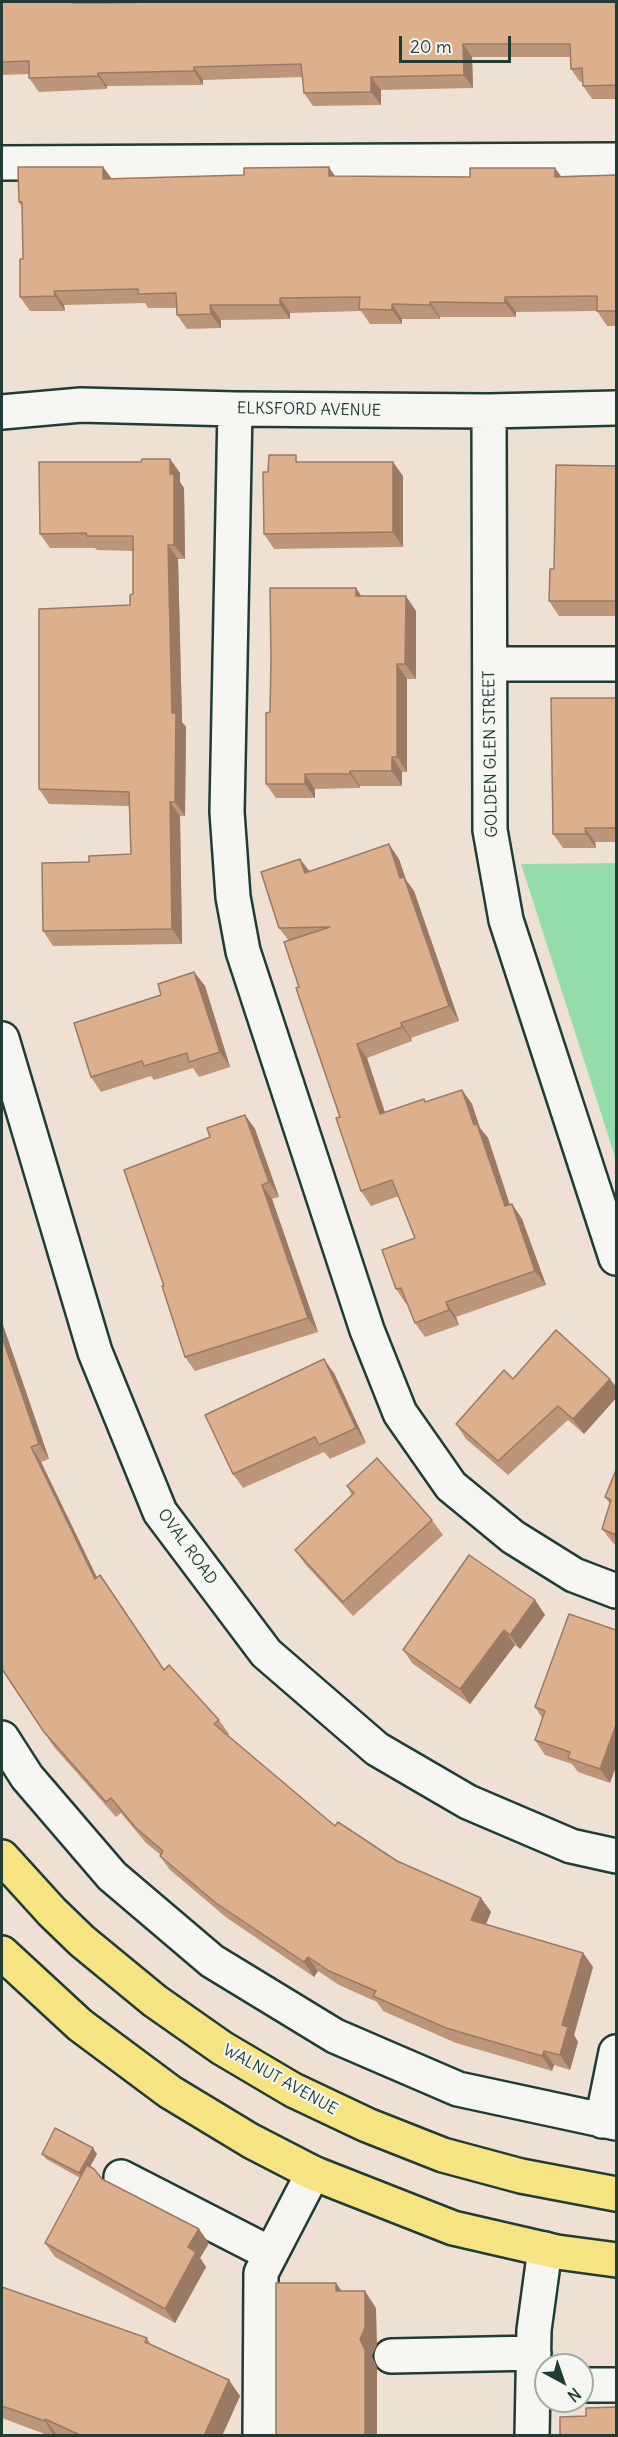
<!DOCTYPE html>
<style>
body{margin:0}
#map{position:relative;width:618px;height:2437px;overflow:hidden;background:#eee1d4;font-family:Delius,sans-serif}
canvas{display:block}
.frame{position:absolute;inset:0;border:3px solid #1f3d34;pointer-events:none}
.north{position:absolute;left:534px;top:2353px;width:60px;height:60px;box-sizing:border-box;background:#f6f6f2;border:2px solid #a0aca6;border-radius:50%;rotate:140deg;font-size:16px;font-weight:700;line-height:24px;text-align:center;color:#1f3d34}
.north::after{content:'';display:block;margin:auto;width:21px;height:27px;background:#1f3d34;clip-path:polygon(50% 0,100% 100%,50% 72%,0 100%)}
.scale{position:absolute;left:399px;top:36px;width:112px;height:27px;box-sizing:border-box;border:3px solid #1f3d34;border-top:0;padding-left:8px;font-size:18px;line-height:21px;white-space:nowrap;color:#1f3d34;-webkit-text-stroke:4px #f6f6f2;paint-order:stroke}
</style>
<div id="map">
<canvas width="618" height="2437"></canvas>
<div class="frame"></div>
<div class="north">N</div>
<div class="scale">20 m</div>
</div>
<script>
const g = document.querySelector('canvas').getContext('2d');
g.lineJoin = 'round';
function paint(path, color) { g.fillStyle = color; g.fill(path, 'evenodd'); }
const poly = rows => new Path2D(rows.map(r => 'M' + r).join(''));
function trace(path, color, width, dash) { g.strokeStyle = color; g.lineWidth = width; g.lineCap = dash ? 'butt' : 'round'; g.setLineDash(dash || []); g.stroke(path); }
function label(font, color, halo, rows, align = 'center') {
  g.font = font + ' Delius,sans-serif'; g.lineWidth = 4.5; g.setLineDash([]); g.textBaseline = 'middle'; g.strokeStyle = halo; g.fillStyle = color; for (const [text, x, y, turn = 0] of rows) {
    g.save(); g.translate(x, y); g.rotate((+turn || 0) * Math.PI / 180); g.textAlign = isNaN(turn) ? turn : align; if (halo) g.strokeText(text, 0, 0); g.fillText(text, 0, 0); g.restore();
  }
}
paint(poly([
 [616,863,616,1160,521,864]
]), '#95dcab');
const minor = poly([
 [2,163,616,160],
 [235,409,227,812,233,897,243,951,367,1330,400,1413,451,1486,513,1537,574,1575,616,1591],
 [489,411,490,830,506,920,616,1258],
 [2,412,81,405,235,409,489,411,616,408],
 [490,664,616,664],
 [2,1039,95,1352,160,1512,266,1653,377,1749,468,1802,571,1846,616,1856],
 [2,1738,27,1777,112,1876,212,1961,335,2036,458,2089,616,2123],
 [602,2121,616,2052],
 [121,2177,271,2254],
 [391,2356,534,2353],
 [582,2385,616,2385],
 [260,2436,261,2273,313,2173],
 [532,2436,534,2330,545,2249]
]);
const major = poly([
 [2,1857,52,1912,82,1941,155,2001,222,2048,293,2090,367,2125,443,2155,521,2176,616,2194],
 [2,1953,80,2025,170,2092,251,2141,313,2173,453,2228,557,2252,616,2260]
]);
trace(minor, '#1f3d34', 38);
trace(major, '#1f3d34', 38);
trace(minor, '#f6f6f2', 33);
trace(major, '#f6e381', 33);
paint(poly([
 [2,2,82,3,616,2,616,99,592,99,583,86,583,82,580,82,571,69,570,57,472,57,473,88,381,90,381,105,313,106,304,93,303,77,203,80,203,85,107,86,107,89,39,92,29,78,29,74,2,75],
 [103,167,112,179,336,176,470,177,555,168,561,176,616,175,616,326,607,326,597,311,516,312,516,317,440,317,440,319,402,319,402,324,370,324,361,311,290,313,290,319,221,320,221,328,187,329,177,315,177,308,148,308,145,303,64,305,65,311,30,311,20,297,23,259,22,207,19,202],
 [170,459,180,473,180,482,184,488,185,559,178,559,182,722,186,727,185,816,180,816,182,944,53,946,43,931,89,862,131,854,129,806,49,804,39,789,130,605,133,594,133,551,97,550,95,548,50,548,40,534,141,462],
 [301,462,403,476,403,547,274,549,264,534,268,472],
 [616,466,616,616,559,616,549,601,554,569],
 [356,588,361,596,416,611,416,679,407,679,407,772,402,772,402,786,360,786,360,788,315,789,315,798,276,798,266,784,270,712,271,660],
 [616,698,616,842,595,842,596,848,563,848,553,834],
 [399,859,406,880,414,891,459,1021,411,1038,412,1041,367,1058,385,1112,424,1099,426,1102,462,1090,472,1104,480,1128,488,1138,510,1205,512,1204,522,1219,546,1285,456,1317,459,1325,425,1337,415,1323,407,1303,406,1304,396,1289,415,1238,399,1196,371,1206,361,1191,340,1117,299,987,289,941,279,928,309,871],
 [194,972,205,986,230,1067,199,1077,193,1068,154,1080,151,1076,101,1092,91,1077],
 [245,1115,255,1129,279,1197,272,1199,318,1332,195,1371,185,1357,164,1286],
 [2,1322,49,1459,41,1462,97,1578,164,1670,219,1720,229,1734,228,1735,335,1826,397,1861,481,1898,491,1912,486,1924,583,1953,593,1967,574,2035,578,2042,570,2070,554,2065,552,2071,456,2043,383,2011,377,2002,339,1985,318,1971,314,1977,227,1918,170,1870,160,1856,161,1855,146,1843,121,1813,116,1817,54,1747,2,1669],
 [334,1373,366,1443,330,1459,324,1452,243,1488,233,1474],
 [513,1379,610,1379,616,1387,616,1398,584,1434,568,1420,508,1475,466,1439,456,1424],
 [616,1470,616,1545,613,1543,602,1529,610,1504,605,1497],
 [347,1486,432,1520,443,1535,353,1616,305,1564,295,1550,352,1495],
 [535,1600,545,1615,520,1649,515,1645,470,1704,413,1664,403,1650],
 [569,1614,610,1783,578,1772,572,1764,545,1755,535,1740,542,1718,535,1707],
 [42,2154,97,2154,90,2167,102,2179,209,2243,200,2258,206,2267,175,2323,55,2257,45,2243,80,2178,46,2159],
 [2,2287,147,2338,151,2345,240,2396,222,2436,50,2436,2,2418]
]), '#bd9679');
paint(poly([
 [463,44,472,57,473,88,464,75],
 [194,67,203,80,203,85,194,71],
 [98,73,107,86,107,89,98,76],
 [371,77,381,90,381,105,371,92],
 [103,167,113,181,103,179],
 [329,167,339,182,329,176],
 [555,168,565,183,555,177],
 [54,291,64,305,65,311,55,296],
 [505,297,516,312,516,317,505,303],
 [280,298,290,313,290,319,280,305],
 [430,302,440,317,440,319,430,305],
 [392,304,402,319,402,324,392,310],
 [210,305,221,320,221,328,211,314],
 [170,459,180,473,180,482,184,488,185,559,174,545],
 [393,462,403,476,403,547,393,532],
 [168,545,178,559,182,722,186,727,185,816,175,802,172,713],
 [356,588,366,603,356,596],
 [406,596,416,611,416,679,405,664],
 [397,664,407,679,407,772,397,757],
 [392,757,402,772,402,786,392,771],
 [350,771,360,786,360,788,350,774],
 [305,774,315,789,315,798,305,784],
 [170,802,180,816,182,944,172,929],
 [585,828,595,842,596,848,586,834],
 [389,844,399,859,406,880,414,891,459,1021,449,1006,400,878],
 [300,859,311,873,305,873],
 [194,972,205,986,230,1067,220,1052],
 [401,1023,411,1038,412,1041,402,1027],
 [357,1044,367,1058,390,1129,380,1114],
 [462,1090,472,1104,480,1128,488,1138,515,1221,505,1206],
 [245,1115,255,1129,279,1197,269,1182],
 [262,1185,272,1199,318,1332,308,1318],
 [512,1204,522,1219,546,1285,535,1271],
 [446,1302,456,1317,459,1325,449,1310],
 [2,1322,49,1459,39,1444,2,1337],
 [324,1359,334,1373,366,1443,356,1428],
 [610,1379,616,1387,616,1398,584,1434,573,1419],
 [31,1447,41,1462,105,1594,95,1579],
 [535,1600,545,1615,520,1649,510,1635],
 [504,1630,515,1645,470,1704,460,1689],
 [616,1725,616,1767,610,1783,600,1769],
 [481,1898,491,1912,482,1934,471,1920],
 [583,1953,593,1967,574,2035,578,2042,570,2070,560,2055,562,2025],
 [308,1957,318,1971,314,1977,304,1962],
 [544,2051,554,2065,552,2071,542,2056],
 [93,2148,97,2154,83,2179,79,2173],
 [199,2229,209,2243,200,2258,206,2267,175,2323,165,2309,188,2247],
 [336,2283,348,2300,336,2291],
 [365,2291,376,2308,377,2345,372,2356,377,2367,377,2436,365,2436,360,2339],
 [229,2380,240,2396,222,2436,204,2436],
 [45,2419,57,2435,56,2436,54,2436,45,2421]
]), '#9a7a63');
const building = poly([
 [2,2,73,2,73,3,96,3,157,2,616,2,616,85,583,86,582,68,571,69,570,44,463,44,464,75,371,77,371,92,304,93,301,64,194,67,194,71,98,73,98,76,29,78,29,61,2,62,2,2],
 [18,167,103,167,103,179,244,175,244,168,329,167,329,176,470,177,470,168,555,168,555,177,616,175,616,311,597,311,597,296,505,297,505,303,430,302,430,305,392,304,392,310,359,309,360,297,280,298,280,305,210,305,211,314,177,315,176,293,138,294,138,289,54,291,55,296,20,297,20,259,23,259,22,202,19,202,18,167],
 [269,455,296,455,296,462,393,462,393,532,264,534,263,472,268,472,269,455],
 [142,459,170,459,170,474,174,474,174,545,168,545,172,713,176,713,175,802,170,802,172,929,43,931,42,863,89,862,89,856,131,854,129,792,39,789,39,609,130,605,130,595,133,594,133,536,87,536,86,533,40,534,39,462,141,462,142,459],
 [556,465,616,466,616,601,549,601,550,569,554,569,556,465],
 [270,588,356,588,356,596,406,596,405,664,397,664,397,757,392,757,392,771,350,771,350,774,305,774,305,784,266,784,266,713,270,712,271,660,270,588],
 [551,698,616,698,616,828,585,828,586,834,553,834,551,698],
 [389,844,400,878,404,877,449,1006,401,1023,402,1027,357,1044,380,1114,424,1099,425,1102,462,1090,474,1125,477,1124,505,1206,512,1204,535,1271,446,1302,449,1310,415,1323,401,1288,396,1289,382,1250,415,1238,392,1180,361,1191,336,1118,340,1117,296,988,299,987,284,942,330,927,279,928,261,872,300,859,305,873,389,844],
 [194,972,220,1052,189,1062,187,1053,144,1066,142,1061,91,1077,74,1023,161,995,158,984,194,972],
 [245,1115,269,1182,262,1185,308,1318,185,1357,162,1286,164,1286,124,1170,210,1137,207,1128,245,1115],
 [556,1330,610,1379,573,1419,558,1406,498,1461,456,1424,504,1370,513,1379,556,1330],
 [2,1337,39,1444,31,1447,95,1579,100,1575,164,1670,169,1665,219,1720,214,1724,335,1826,338,1822,397,1861,481,1898,471,1920,583,1953,562,2025,568,2027,560,2055,544,2051,542,2056,446,2028,373,1996,376,1991,329,1971,308,1957,304,1962,216,1903,160,1856,163,1851,136,1828,111,1798,106,1802,44,1732,2,1669,2,1337],
 [324,1359,356,1428,319,1445,315,1437,233,1474,205,1415,324,1359],
 [377,1458,432,1520,343,1602,295,1550,354,1493,347,1486,377,1458],
 [616,1470,616,1535,602,1529,611,1500,605,1497,616,1470],
 [469,1555,535,1600,510,1635,504,1630,460,1689,403,1650,469,1555],
 [569,1614,616,1630,616,1725,600,1769,568,1758,570,1752,535,1740,545,1711,535,1707,569,1614],
 [55,2128,93,2148,79,2173,42,2154,55,2128],
 [87,2165,94,2169,102,2179,199,2229,188,2247,196,2252,165,2309,45,2243,87,2165],
 [276,2283,336,2283,336,2291,365,2291,365,2328,360,2339,365,2350,365,2436,276,2436,276,2283],
 [2,2287,147,2338,145,2342,229,2380,204,2436,82,2436,45,2419,45,2421,2,2406,2,2287],
 [616,2407,616,2436,560,2436,560,2417,586,2416,586,2408,616,2407]
]);
paint(building, '#dcaf8d');
trace(building, '#9a7a63', 1.5);
label('16px', '#1f3d34', '#f6f6f2', [
 ["ELKSFORD AVENUE",309,410,1],
 ["GOLDEN GLEN STREET",491,754,-91],
 ["OVAL ROAD",187,1547,54],
 ["WALNUT AVENUE",280,2080,29]
]);
</script>
